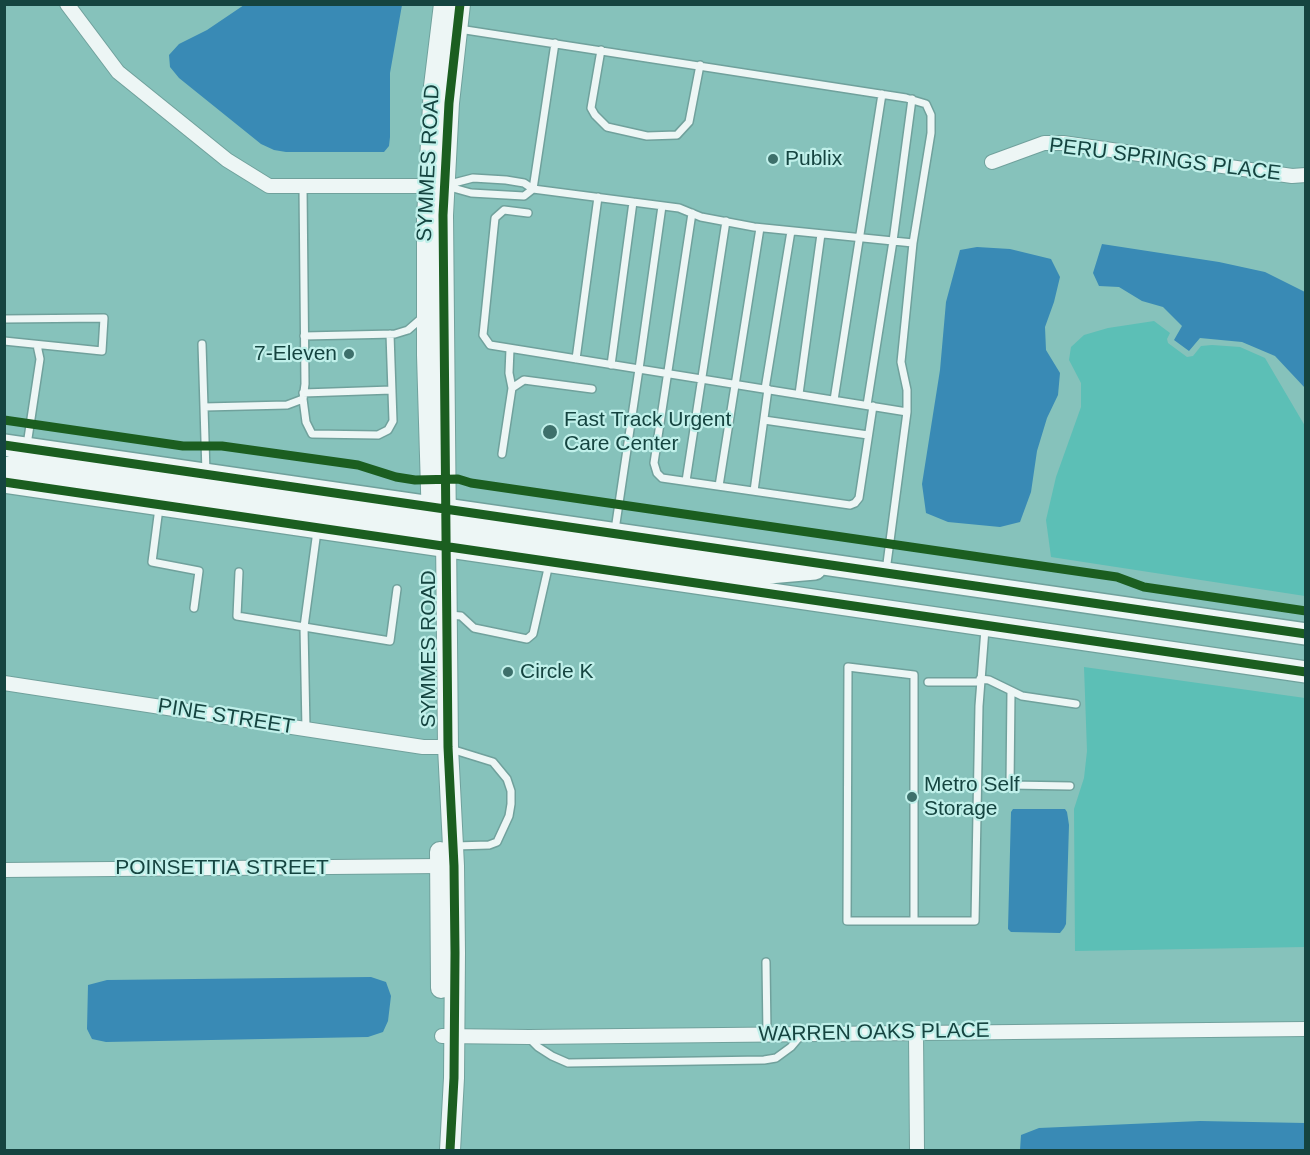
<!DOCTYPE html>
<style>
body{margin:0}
#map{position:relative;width:1310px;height:1155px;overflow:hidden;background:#86c2bb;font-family:Helvetica,sans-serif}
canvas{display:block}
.frame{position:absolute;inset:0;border:6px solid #154440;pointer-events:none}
</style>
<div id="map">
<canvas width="1310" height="1155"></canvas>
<div class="frame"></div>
</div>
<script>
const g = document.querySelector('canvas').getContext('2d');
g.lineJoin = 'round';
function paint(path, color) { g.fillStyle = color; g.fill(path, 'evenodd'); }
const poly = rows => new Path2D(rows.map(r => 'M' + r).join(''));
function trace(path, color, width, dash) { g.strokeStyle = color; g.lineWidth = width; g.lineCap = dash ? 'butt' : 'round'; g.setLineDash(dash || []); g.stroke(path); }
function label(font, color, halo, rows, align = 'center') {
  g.font = font + ' Helvetica,sans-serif'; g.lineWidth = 4.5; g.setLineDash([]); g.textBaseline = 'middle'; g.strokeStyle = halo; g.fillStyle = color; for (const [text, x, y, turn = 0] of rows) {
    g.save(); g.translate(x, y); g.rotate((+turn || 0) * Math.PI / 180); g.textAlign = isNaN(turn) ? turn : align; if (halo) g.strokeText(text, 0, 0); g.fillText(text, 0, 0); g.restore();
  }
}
paint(poly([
 [1154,321,1170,333,1167,339,1168,343,1187,357,1193,356,1201,346,1212,345,1240,347,1265,358,1305,426,1305,596,1051,557,1046,520,1056,477,1081,407,1081,383,1069,360,1071,347,1084,335,1108,328],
 [1084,667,1305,698,1305,947,1075,951,1074,809,1084,778,1087,751]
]), '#5cbfb6');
paint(poly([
 [244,5,402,5,390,73,390,137,389,146,384,152,286,152,274,150,261,144,179,78,170,67,169,55,179,44,207,30],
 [1102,244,1219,262,1265,272,1305,292,1305,388,1275,356,1242,342,1200,338,1189,351,1174,340,1182,326,1163,307,1142,301,1119,287,1099,286,1093,273],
 [977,247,1010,249,1051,259,1060,277,1054,302,1045,327,1046,350,1060,373,1058,395,1047,418,1037,451,1031,492,1020,522,1000,527,948,522,926,513,922,484,940,370,946,302,960,250],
 [1013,809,1065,809,1067,812,1069,825,1066,924,1064,928,1060,933,1011,932,1008,929,1011,812],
 [371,977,386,982,391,996,388,1021,383,1032,368,1037,106,1042,92,1039,87,1029,88,985,107,980],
 [1200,1121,1305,1123,1305,1150,1020,1150,1021,1135,1039,1128]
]), '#398ab5');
const lane = poly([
 [601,50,591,108,595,115,607,127,647,136,677,135,689,122,700,65],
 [446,185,473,178,506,180,524,183,533,189,679,208,701,217,754,227,913,243,931,133,931,115,926,104,906,98,459,29],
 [446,186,471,193,524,196,533,189,555,43],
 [662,206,639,369,907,412,886,571],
 [528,213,504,210,495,218,483,335,490,345,639,369,615,530],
 [692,213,654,463,657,473,662,478,850,505,855,503,859,498,873,406],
 [4,319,104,318,102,351,4,341],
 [304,336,395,334,408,330,423,317],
 [202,344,204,407],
 [576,359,598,197],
 [611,365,633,202],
 [512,388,524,380,592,389],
 [765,389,791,231],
 [303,393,392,390],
 [799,394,821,234],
 [303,399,306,422,312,434,378,435,388,430,393,421,390,334],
 [834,400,882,94],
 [867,405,893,241,912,99],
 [907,412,907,390,901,362,913,243],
 [764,420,868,435],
 [27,445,40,359,37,345],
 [502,454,512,388,509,373,510,349],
 [206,473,204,407,287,405,303,399,305,384,303,187],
 [686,481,726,221],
 [719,486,760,228],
 [754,491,768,389],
 [159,508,152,562,199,571,194,608],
 [239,572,237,616,390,641,397,589],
 [449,615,461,616,474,628,527,639,533,634,549,564],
 [980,679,989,680,1022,696,1076,704],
 [928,682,980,682],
 [1011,691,1010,785,1070,786],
 [306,729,304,627,317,531],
 [451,749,493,762,507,779,511,791,511,804,509,816,497,842,489,845,455,846],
 [914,921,914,675,848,667,847,921,975,921,979,706,985,629],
 [766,962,767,1034],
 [530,1039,538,1047,552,1056,568,1063,764,1060,776,1058,791,1047,802,1034]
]);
const street = poly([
 [67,4,118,72,227,160,269,186,437,186],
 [992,162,1044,143,1063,143,1292,176,1306,175],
 [4,683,423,747,448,747],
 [4,870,440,866],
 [916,1033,917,1150],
 [442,1036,529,1037,1306,1029]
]);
const secondary = poly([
 [432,523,427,355,427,218,434,86,444,4],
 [440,852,441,988],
 [450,1150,454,1078,455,953,454,866,448,747,443,215,449,103,460,4]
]);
const primary = poly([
 [4,445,1306,634],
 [4,468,15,466,446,525],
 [4,482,1306,672],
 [432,528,757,574,815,569]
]);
trace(lane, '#70a19c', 10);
trace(street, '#70a19c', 16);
trace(secondary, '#70a19c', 22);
trace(primary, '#70a19c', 24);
trace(lane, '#edf6f5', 7);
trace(street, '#edf6f5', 14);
trace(secondary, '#edf6f5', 20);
trace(primary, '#edf6f5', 21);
trace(poly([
 [4,420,183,446,222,446,358,465,396,477,415,480,458,479,471,483,1117,577,1144,587,1306,611],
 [4,445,1306,634],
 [4,482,1306,672],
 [450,1150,454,1078,455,953,454,866,448,747,443,215,449,103,460,4]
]), '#1b5e20', 9);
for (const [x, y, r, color] of [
 [773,159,6,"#3d706b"],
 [349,354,6,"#3d706b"],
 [550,432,8,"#3d706b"],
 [508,672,6,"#3d706b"],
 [912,797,6,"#3d706b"]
]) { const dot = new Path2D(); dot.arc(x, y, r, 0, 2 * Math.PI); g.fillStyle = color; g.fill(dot); trace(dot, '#c0f0ea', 2); }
label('21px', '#154440', '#c0f0ea', [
 ["Publix",785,159],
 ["7-Eleven",337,354,"right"],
 ["Fast Track Urgent",564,420],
 ["Care Center",564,444],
 ["Circle K",520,672],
 ["Metro Self",924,785],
 ["Storage",924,809]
], 'left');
label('21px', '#154440', '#c0f0ea', [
 ["PERU SPRINGS PLACE",1165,160,7],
 ["SYMMES ROAD",429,163,-87],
 ["SYMMES ROAD",429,649,-90],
 ["PINE STREET",226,717,9],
 ["POINSETTIA STREET",222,868],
 ["WARREN OAKS PLACE",874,1033,-1]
]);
</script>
